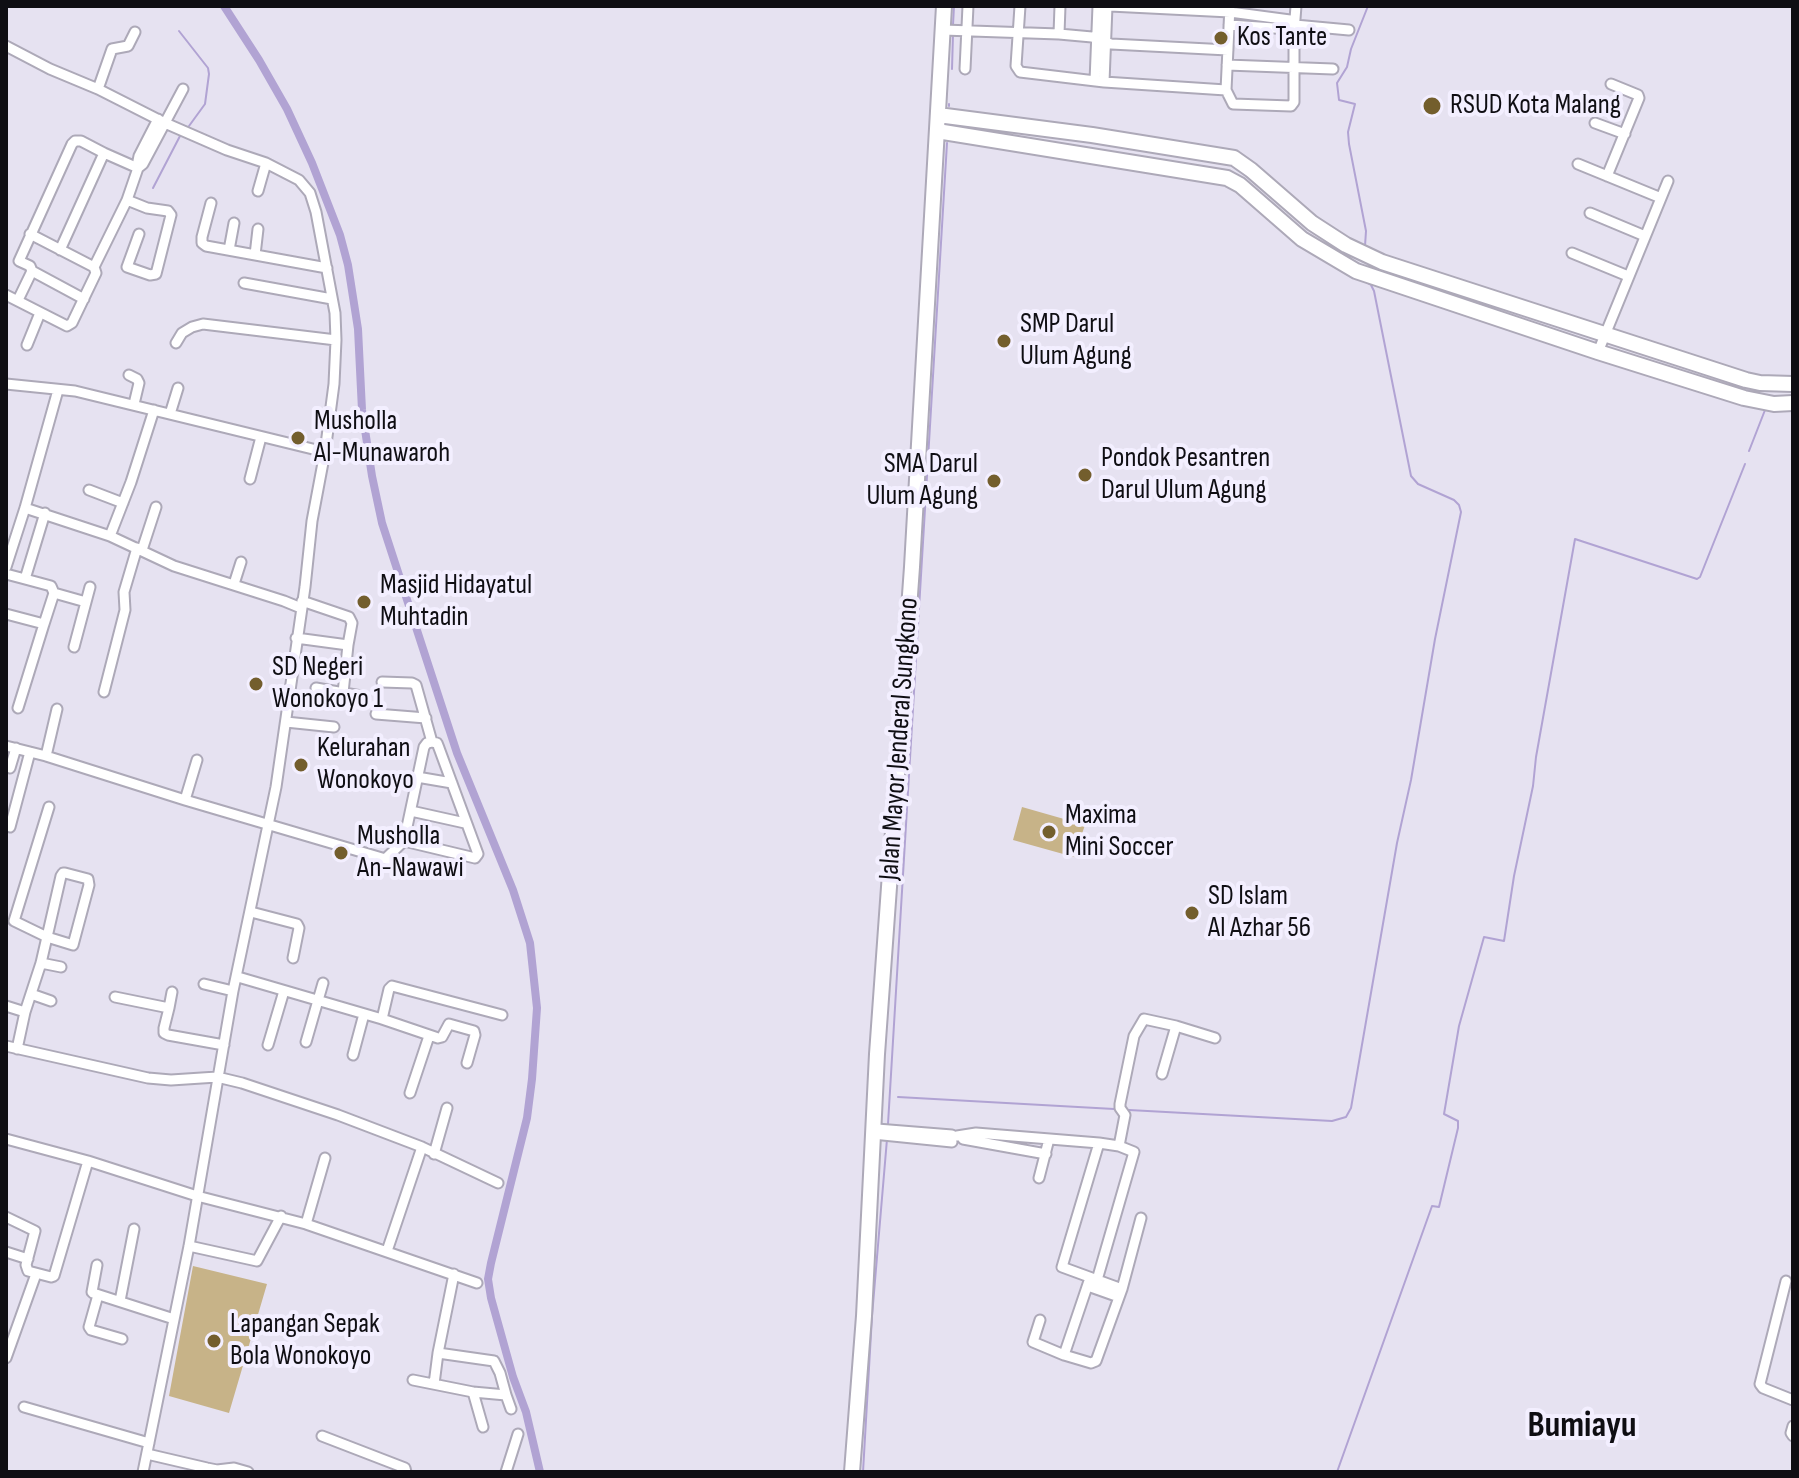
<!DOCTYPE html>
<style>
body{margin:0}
#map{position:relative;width:1799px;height:1478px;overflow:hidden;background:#e6e2f1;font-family:"Sofia Sans Condensed",sans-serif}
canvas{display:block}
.frame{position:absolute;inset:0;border:8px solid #0f0e13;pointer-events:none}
</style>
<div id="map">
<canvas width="1799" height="1478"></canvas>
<div class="frame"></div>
</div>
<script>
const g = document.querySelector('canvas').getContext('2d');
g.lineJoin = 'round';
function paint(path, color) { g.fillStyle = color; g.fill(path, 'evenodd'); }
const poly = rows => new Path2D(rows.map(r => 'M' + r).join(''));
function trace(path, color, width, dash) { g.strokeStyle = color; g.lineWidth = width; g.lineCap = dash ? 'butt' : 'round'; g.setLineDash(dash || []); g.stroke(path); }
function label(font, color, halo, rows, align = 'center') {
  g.font = font + ' "Sofia Sans Condensed",sans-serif'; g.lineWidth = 8; g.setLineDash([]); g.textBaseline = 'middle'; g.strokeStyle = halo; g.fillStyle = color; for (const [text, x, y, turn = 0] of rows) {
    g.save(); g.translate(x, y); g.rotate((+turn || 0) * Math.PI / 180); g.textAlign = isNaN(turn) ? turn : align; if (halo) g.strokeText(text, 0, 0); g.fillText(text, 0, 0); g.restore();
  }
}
paint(poly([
 [1022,807,1085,825,1074,857,1013,840],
 [193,1266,267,1284,229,1413,169,1396]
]), '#c7b388');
trace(poly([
 [953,25,954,6],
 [179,31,208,68,209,74,205,104,189,126],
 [952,69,953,34],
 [949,106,949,104],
 [153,188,180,136],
 [1365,246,1366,231,1349,144,1348,132,1355,104,1339,100,1337,83,1347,67,1351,49,1368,6],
 [1749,451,1765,410],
 [898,1097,1114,1109],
 [1129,1110,1332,1121,1346,1117,1351,1108,1397,843,1411,780,1435,639,1461,512,1459,505,1454,500,1418,484,1411,476,1374,291,1371,285,1364,281],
 [888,1124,947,143],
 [863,1472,872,1316,887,1139],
 [1092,1472,1092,1471],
 [1337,1472,1432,1206,1439,1207,1458,1128,1458,1121,1444,1114,1459,1026,1484,937,1504,941,1514,876,1533,786,1536,757,1575,539,1697,579,1700,577,1745,464]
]), '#b1a3d3', 2);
trace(poly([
 [224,6,259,60,287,109,312,163,340,235,348,265,358,329,362,410,372,476,382,523,457,753,513,890,530,943,537,1008,532,1079,527,1118,491,1263,488,1279,491,1298,513,1377,526,1412,540,1472]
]), '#b1a3d3', 8);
const street = poly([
 [1020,6,1016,66,1020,72,1104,82,1226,90],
 [1110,6,1230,12,1290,20,1295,25],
 [1230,6,1226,90,1233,104,1291,106,1294,102,1294,32,1296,6],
 [1229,25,1289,29,1295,25,1349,30],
 [943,30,1059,34,1092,37,1111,44,1228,50],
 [1059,34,1060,6],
 [6,46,50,69,98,89,165,123,227,150,266,163,299,180,310,193,316,212,335,313,336,340,334,384,325,452,312,521,305,587,276,787,233,991,189,1246,143,1472],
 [1227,65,1333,69],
 [965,69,968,6],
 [1095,81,1098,6],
 [1104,82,1107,6],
 [98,89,112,49,128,46,135,32],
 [1595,123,1625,134],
 [1578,164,1661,198],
 [140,165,138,161,139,156,158,119],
 [1607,176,1639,98,1638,95,1611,84],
 [258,191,266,163],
 [127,200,147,208,168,211,171,215,156,274,150,275,127,267,139,234],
 [211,203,202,237,202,243,206,246,327,268],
 [1590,213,1645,236],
 [30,234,94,267,127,200,138,168,143,164,183,89],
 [60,250,104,153,138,168],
 [229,250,234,223],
 [1572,253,1628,276],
 [255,255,258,229],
 [32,271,84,299],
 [244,283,332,299],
 [6,295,67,326,72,323,96,273,94,267],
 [18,300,32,271,30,266,19,261,72,144,75,141,81,141,104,153],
 [176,343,182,333,192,327,203,324,336,340],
 [27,345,40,313],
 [1598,352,1668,181],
 [129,375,137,379,139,383,134,404],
 [6,384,75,391,325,452],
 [170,414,178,388],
 [250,479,261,437],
 [89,490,123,503],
 [25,508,110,536,174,566,284,601,301,608],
 [110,536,131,482,154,410],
 [142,550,156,507],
 [6,567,25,508,58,390],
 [6,574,25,579,45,513],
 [25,579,51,586,54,593],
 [234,584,241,562],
 [302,601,349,617,352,623,348,645],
 [86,602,90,587],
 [6,614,44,624,54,593,86,602,74,647],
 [296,638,348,645,343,693],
 [382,682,412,683,416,685,432,742],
 [316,688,361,696],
 [104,692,125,610,124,592,137,548],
 [18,708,44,624],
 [376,714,426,718],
 [286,722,334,727],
 [432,742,437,743,439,748,478,854,475,858,404,841,424,747,427,743,432,742],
 [6,746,46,756,185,800,416,868],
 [46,756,57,709],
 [10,768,16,748],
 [417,777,452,783],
 [185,800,197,760],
 [411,811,465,823],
 [10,827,30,752],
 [385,859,404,841],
 [251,912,297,924,299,928,293,958],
 [41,963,61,967],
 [238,977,382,1019,438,1038,442,1037,449,1024,474,1031,475,1035,467,1063],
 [204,984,233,991],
 [31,994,51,1001],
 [115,997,169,1008,164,1028,164,1033,168,1035,224,1045],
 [6,1006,25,1012],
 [169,1008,172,992],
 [382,1019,389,989,392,986,502,1015],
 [1176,1026,1215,1038],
 [306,1042,323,983],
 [268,1045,284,991],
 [6,1046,148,1078,171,1080,217,1077,242,1083,338,1115,422,1147,498,1183],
 [17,1049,25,1012,41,963,47,937,61,876,63,873,65,873,88,879,89,885,73,945,47,937,14,921,49,807],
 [353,1055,364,1014],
 [410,1093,429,1036],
 [877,1129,952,1135],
 [873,1134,952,1142],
 [957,1136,976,1133,1099,1143,1119,1146,1134,1152,1097,1280],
 [6,1139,88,1161,197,1196,306,1224,477,1283],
 [963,1139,1046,1154],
 [1099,1143,1062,1267,1122,1289,1141,1218],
 [1119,1146,1125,1115,1120,1108,1120,1104,1134,1036,1144,1019,1176,1026,1162,1074],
 [434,1154,447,1108],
 [1039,1178,1049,1139],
 [6,1217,35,1231,26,1265,28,1271,51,1277,54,1276,88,1161],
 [306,1224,325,1158],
 [189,1246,257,1261,281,1216],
 [387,1251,422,1147],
 [6,1252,28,1259],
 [97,1265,92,1292,93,1293,174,1319],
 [1090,1278,1064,1355,1091,1363,1096,1361,1122,1289],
 [1786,1281,1760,1384,1763,1388,1793,1400],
 [1088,1286,1119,1297],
 [98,1295,89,1327,91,1330,122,1339],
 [120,1301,134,1229],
 [1040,1320,1033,1342,1064,1355],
 [438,1353,494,1361,500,1373,506,1395],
 [6,1358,36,1274],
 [413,1380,473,1392,483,1427],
 [434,1384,438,1353,454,1274],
 [473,1392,506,1395,511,1409],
 [24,1407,149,1443],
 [1793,1426,1791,1433,1793,1436],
 [322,1436,405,1468,406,1472],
 [147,1454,207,1468,217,1470,234,1468,248,1472],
 [506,1472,518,1434]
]);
const primary = poly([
 [938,115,1092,135,1234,158,1251,170,1312,223,1346,245,1382,262,1746,380,1760,383,1793,384],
 [937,131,1227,178,1240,185,1302,239,1356,271,1598,352,1744,398,1774,404,1793,403],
 [852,1472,864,1316,877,1054,912,567,944,6]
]);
trace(street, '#ada9b8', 13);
trace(primary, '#ada9b8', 18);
trace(street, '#fff', 9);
trace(primary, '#fff', 14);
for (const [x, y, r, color] of [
 [1221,38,8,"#735e2d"],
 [1432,106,10,"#735e2d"],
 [1004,341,8,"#735e2d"],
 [298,438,8,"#735e2d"],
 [1085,475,8,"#735e2d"],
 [994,481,8,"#735e2d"],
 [364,602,8,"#735e2d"],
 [256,684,8,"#735e2d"],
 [301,765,8,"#735e2d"],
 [1049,832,8,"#735e2d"],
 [341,853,8,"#735e2d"],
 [1192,913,8,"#735e2d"],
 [214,1341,8,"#735e2d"]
]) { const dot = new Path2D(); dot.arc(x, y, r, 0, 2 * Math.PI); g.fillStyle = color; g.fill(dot); trace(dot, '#f3efff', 3); }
label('28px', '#0f0e13', '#f3efff', [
 ["Kos Tante",1237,38],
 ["RSUD Kota Malang",1450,106],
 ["SMP Darul",1020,325],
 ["Ulum Agung",1020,357],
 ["Musholla",314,422],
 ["Al-Munawaroh",314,454],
 ["Pondok Pesantren",1101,459],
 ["Darul Ulum Agung",1101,491],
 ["SMA Darul",978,465,"right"],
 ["Ulum Agung",978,497,"right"],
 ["Masjid Hidayatul",380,586],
 ["Muhtadin",380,618],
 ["SD Negeri",272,668],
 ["Wonokoyo 1",272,700],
 ["Kelurahan",317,749],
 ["Wonokoyo",317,781],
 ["Maxima",1065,816],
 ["Mini Soccer",1065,848],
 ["Musholla",357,837],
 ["An-Nawawi",357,869],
 ["SD Islam",1208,897],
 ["Al Azhar 56",1208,929],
 ["Lapangan Sepak",230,1325],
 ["Bola Wonokoyo",230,1357]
], 'left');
label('28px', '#0f0e13', '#f3efff', [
 ["Jalan Mayor Jenderal Sungkono",900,739,-86]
]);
label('bold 36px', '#0f0e13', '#f3efff', [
 ["Bumiayu",1582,1427]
]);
</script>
